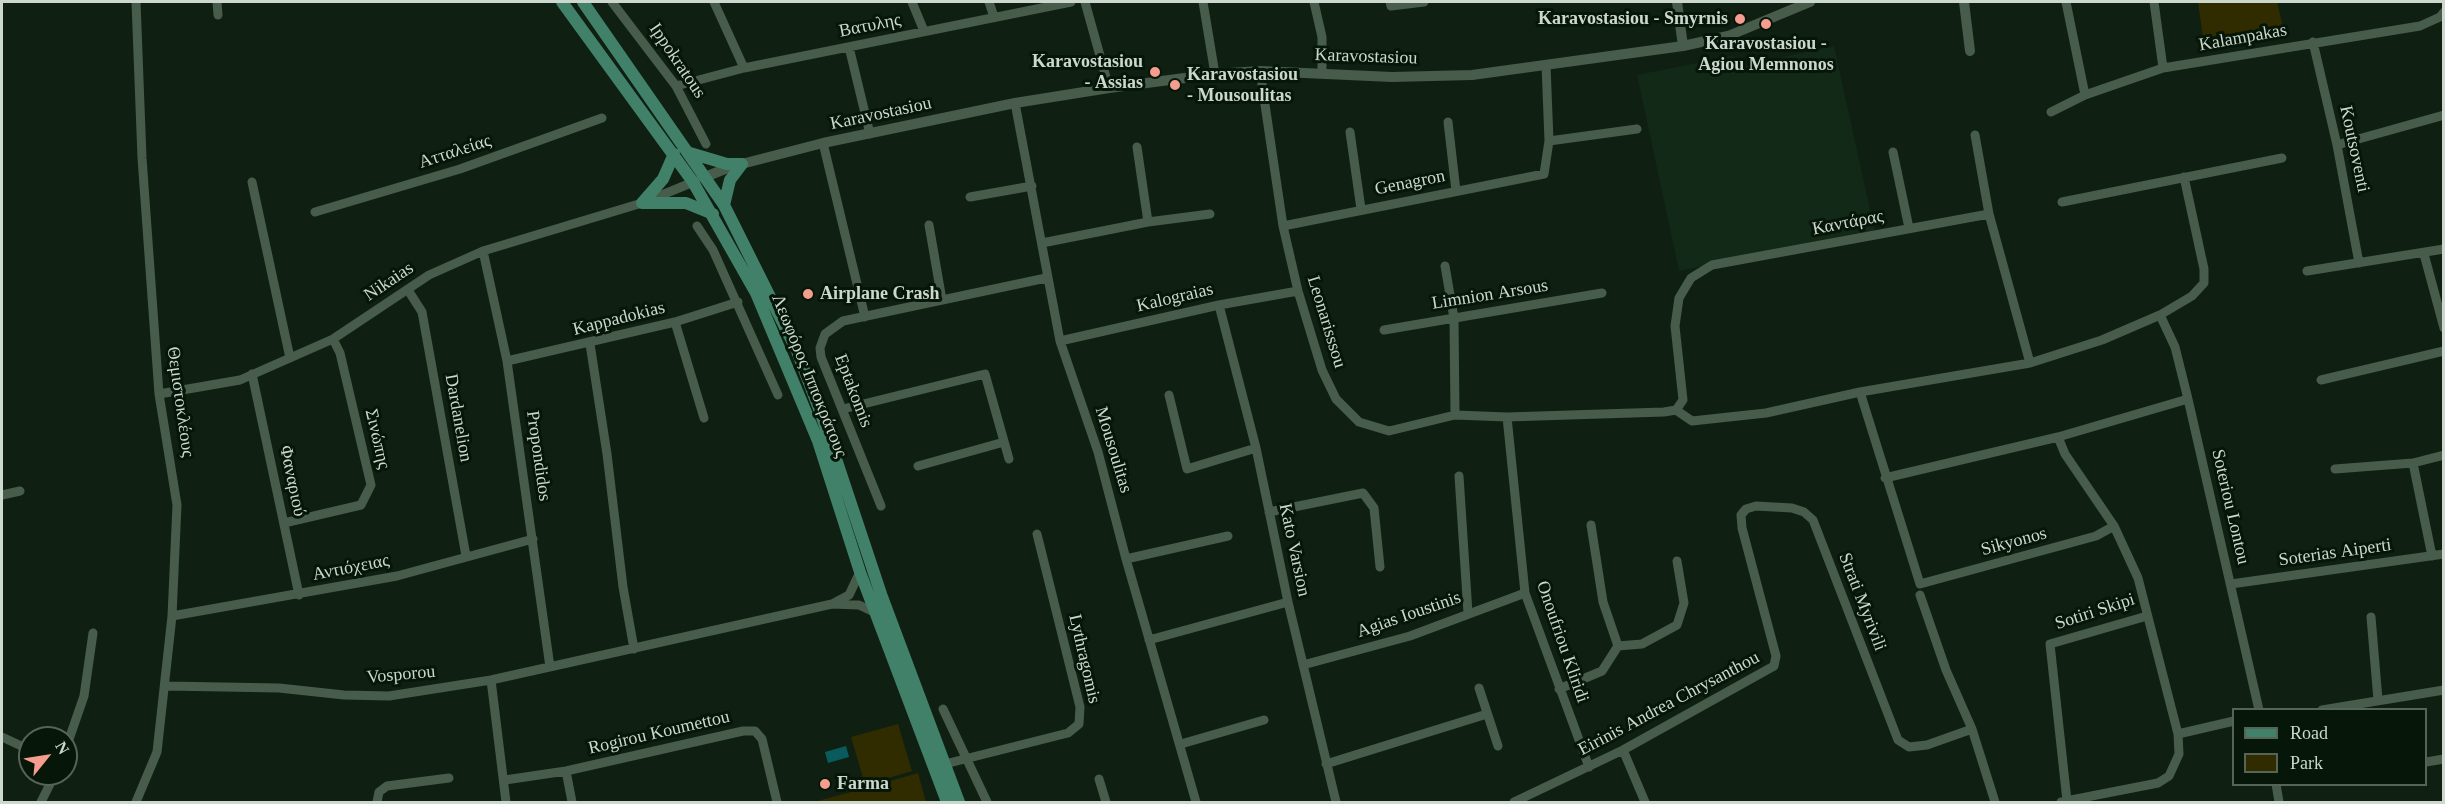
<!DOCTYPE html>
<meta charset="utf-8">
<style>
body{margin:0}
#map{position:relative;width:2445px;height:804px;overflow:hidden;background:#0f2012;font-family:"Times New Roman",serif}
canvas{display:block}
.frame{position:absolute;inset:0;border:3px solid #ccd7cd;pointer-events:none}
.legend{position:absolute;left:2232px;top:708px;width:195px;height:78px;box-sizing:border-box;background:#061709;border:2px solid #556457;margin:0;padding:8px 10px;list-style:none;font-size:18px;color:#ccd7cd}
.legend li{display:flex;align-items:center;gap:12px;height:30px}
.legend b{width:30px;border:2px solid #556457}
.north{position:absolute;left:18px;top:726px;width:60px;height:60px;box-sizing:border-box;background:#061709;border:2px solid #556457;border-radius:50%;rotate:60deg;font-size:16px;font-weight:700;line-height:24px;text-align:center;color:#ccd7cd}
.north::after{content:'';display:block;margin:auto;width:21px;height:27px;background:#f59d8f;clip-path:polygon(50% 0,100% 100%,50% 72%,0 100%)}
</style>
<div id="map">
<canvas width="2445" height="804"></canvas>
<div class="frame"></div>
<ul class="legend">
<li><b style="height:8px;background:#418169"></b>Road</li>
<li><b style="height:16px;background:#312b00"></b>Park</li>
</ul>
<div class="north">N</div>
</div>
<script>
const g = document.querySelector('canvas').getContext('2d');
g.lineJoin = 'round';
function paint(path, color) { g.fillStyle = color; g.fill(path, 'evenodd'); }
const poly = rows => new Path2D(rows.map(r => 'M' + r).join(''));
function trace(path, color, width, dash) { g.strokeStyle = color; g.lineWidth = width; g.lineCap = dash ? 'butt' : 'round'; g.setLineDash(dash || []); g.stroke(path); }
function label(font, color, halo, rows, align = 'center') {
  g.font = font + ' "Times New Roman",serif'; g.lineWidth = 6; g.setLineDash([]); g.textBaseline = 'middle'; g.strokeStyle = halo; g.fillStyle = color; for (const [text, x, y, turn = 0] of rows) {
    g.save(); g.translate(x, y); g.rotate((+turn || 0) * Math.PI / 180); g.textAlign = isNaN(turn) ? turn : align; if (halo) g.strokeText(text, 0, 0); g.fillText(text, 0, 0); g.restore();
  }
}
paint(poly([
 [1834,46,1875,232,1679,271,1637,75,1731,56,1747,65]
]), '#112916');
paint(poly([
 [2198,2,2277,2,2285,35,2205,52],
 [898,724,912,771,865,785,851,737],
 [918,773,926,802,814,802,862,789]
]), '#312b00');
paint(poly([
 [846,746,849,757,828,763,825,752]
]), '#095b5d');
trace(poly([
 [217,2,218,15],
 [612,2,676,86,706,144],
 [714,2,744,68],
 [912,2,924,31],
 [989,2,994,17],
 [1085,2,1109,88],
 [1203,2,1215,74],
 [1314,2,1322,37,1322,72],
 [1390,2,1391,6,1424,2],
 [2066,2,2085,95],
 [2154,2,2163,68],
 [2313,42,2337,145,2359,263],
 [849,47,870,134],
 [1260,71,1283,226,1298,291,1322,370,1336,399,1359,422,1389,431,1455,415,1507,417,1664,412,1676,410,1683,400,1675,326,1679,298,1691,278,1712,265,1989,214],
 [676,86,744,68,1071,2],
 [1015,103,1060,341,1098,452,1126,559,1196,802],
 [2051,112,2085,95,2163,68,2420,26,2440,17,2444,12],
 [1448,122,1456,191],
 [1350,132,1361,209],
 [1975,135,1989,214,2030,363],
 [1549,141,1637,129],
 [823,143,865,317],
 [2337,145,2444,115],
 [1137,147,1148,222],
 [1893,152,1909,228],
 [252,182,290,358],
 [970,197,1032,186],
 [2062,202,2282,158],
 [315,212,460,169,602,118],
 [929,225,942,300],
 [697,226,713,250,778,395],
 [1283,226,1544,174,1549,141,1546,65],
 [1042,243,1148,222,1210,214],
 [483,251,507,361,550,667],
 [2424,254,2444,328],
 [1445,266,1454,318,1455,415],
 [2307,271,2444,249],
 [408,290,422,312,466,556],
 [1219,305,1256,448,1288,602,1336,802],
 [2160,315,2175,347,2188,399,2259,710],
 [675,322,704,418],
 [1384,330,1602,293],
 [1060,341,1219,305,1298,291],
 [590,344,607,454,623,587,634,649],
 [507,361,675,322,738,302],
 [252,374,299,595],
 [2321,380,2444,351],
 [1860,392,1920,584,2096,536,2114,526],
 [159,394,240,380,333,339,429,275,483,251,642,203,696,181],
 [1169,395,1187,469,1256,448],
 [843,409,985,374,1009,459],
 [1676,410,1692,421,1766,413,1860,392,2030,363,2102,340,2160,315,2192,296,2204,283,2204,269,2184,177],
 [1507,417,1525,593,1589,767],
 [2058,437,2065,454,2114,526,2138,578,2178,734,2179,754,2169,776,2158,783,2061,802],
 [2413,463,2432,556],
 [918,466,1004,442],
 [2335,469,2413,463,2444,455],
 [1459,476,1468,613],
 [1885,478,2058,437,2188,399],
 [2,495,20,491],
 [881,506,821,357,820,348,825,334,843,321,1046,278],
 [1269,512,1363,493,1374,508,1380,567],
 [284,523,361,505,371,485,340,353,333,339],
 [1126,559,1228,536],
 [2231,584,2444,554],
 [1920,595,1946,670,1972,729,1995,802],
 [834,603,849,595,860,572],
 [172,616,397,576,533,539],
 [2371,617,2378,700],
 [1149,640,1288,602],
 [1618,646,1642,644,1677,625,1684,603,1677,561],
 [1303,665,1410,636,1525,593],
 [491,680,506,802],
 [166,686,279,688,344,695,389,696,491,680,832,604,859,605,876,613],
 [1479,688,1498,746],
 [1559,689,1602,671,1618,646,1603,602,1591,525],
 [943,709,987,802],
 [2322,710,2444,690],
 [2178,734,2234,721],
 [2,737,30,750],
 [1181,744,1264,720],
 [66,748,84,696,93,633],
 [1623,750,1645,802],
 [2426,762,2444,759],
 [945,764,1068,733,1079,724,1080,707,1037,534],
 [1326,764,1487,714],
 [566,771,572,802],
 [1099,779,1106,802],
 [505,780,566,771,743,731,755,731,762,739,777,802],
 [2276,784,2279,802],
 [2067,801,2050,644,2147,616],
 [41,802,55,774],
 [136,802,157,752,172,616,177,505,159,394,142,158,136,2],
 [377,802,379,792,387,786,449,778],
 [1514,802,1623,750,1774,666,1776,656,1742,528,1741,515,1746,509,1756,506,1792,508,1804,512,1813,520,1898,740,1909,747,1927,745,1972,729]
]), '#485c4b', 9);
trace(poly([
 [1677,2,1683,46],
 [1964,2,1970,51],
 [705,177,730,167,823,143,1015,103,1109,88,1215,74,1260,71,1392,77,1472,75,1683,46,1728,36,1810,2]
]), '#485c4b', 10);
trace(poly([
 [562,2,693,182,756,293,818,441,860,572,947,802],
 [583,2,724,205,797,351,821,414,881,594,959,802],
 [690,153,727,164,742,164],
 [642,203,686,203,713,214],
 [642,203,663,179,674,154],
 [724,205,730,180,742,164]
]), '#418169', 12);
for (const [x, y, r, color] of [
 [1740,19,6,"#f59d8f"],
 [1766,24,6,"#f59d8f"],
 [1155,72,6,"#f59d8f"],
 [1175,85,6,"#f59d8f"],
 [808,294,6,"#f59d8f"],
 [825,784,6,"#f59d8f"]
]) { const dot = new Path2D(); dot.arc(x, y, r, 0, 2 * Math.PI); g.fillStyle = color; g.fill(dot); trace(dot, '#061709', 2); }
label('bold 18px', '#ccd7cd', '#061709', [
 ["Karavostasiou - Smyrnis",1728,19,"right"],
 ["Karavostasiou -",1766,44,"center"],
 ["Agiou Memnonos",1766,65,"center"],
 ["Karavostasiou",1143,62,"right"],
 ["- Assias",1143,83,"right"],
 ["Karavostasiou",1187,75],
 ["- Mousoulitas",1187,96],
 ["Airplane Crash",820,294],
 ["Farma",837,784]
], 'left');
label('18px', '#ccd7cd', '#061709', [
 ["Βατυλης",870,26,-11],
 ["Kalampakas",2243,38,-10],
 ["Karavostasiou",1366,57,2],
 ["Ippokratous",677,61,56],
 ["Karavostasiou",881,114,-12],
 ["Koutsoventi",2354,149,78],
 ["Ατταλείας",455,152,-18],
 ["Genagron",1410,183,-11],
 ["Καντάρας",1848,223,-11],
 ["Nikaias",389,282,-34],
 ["Limnion Arsous",1490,295,-9],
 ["Kalograias",1175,298,-13],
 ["Kappadokias",619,319,-14],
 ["Leonarisssou",1326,322,73],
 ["Λεωφόρος Ιπποκράτους",809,376,68],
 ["Eptakomis",853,391,69],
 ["Θεμιστοκλέους",180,402,82],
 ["Dardanelion",458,418,80],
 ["Σινώπης",377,439,77],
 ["Mousoulitas",1113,450,73],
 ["Propondidos",538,456,82],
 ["Φαναριού",292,481,78],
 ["Soteriou Lontou",2230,507,77],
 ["Sikyonos",2014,542,-15],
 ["Kato Varsion",1294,550,78],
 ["Soterias Aiperti",2335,553,-8],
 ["Αντιόχειας",351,568,-11],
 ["Strati Myrivili",1862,602,69],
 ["Sotiri Skipi",2095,612,-18],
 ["Agias Ioustinis",1409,615,-19],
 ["Onoufriou Kliridi",1562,642,71],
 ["Lythragomis",1084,659,77],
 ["Vosporou",401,675,-5],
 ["Eirinis Andrea Chrysanthou",1669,704,-28],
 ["Rogirou Koumettou",659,733,-13]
]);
</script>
